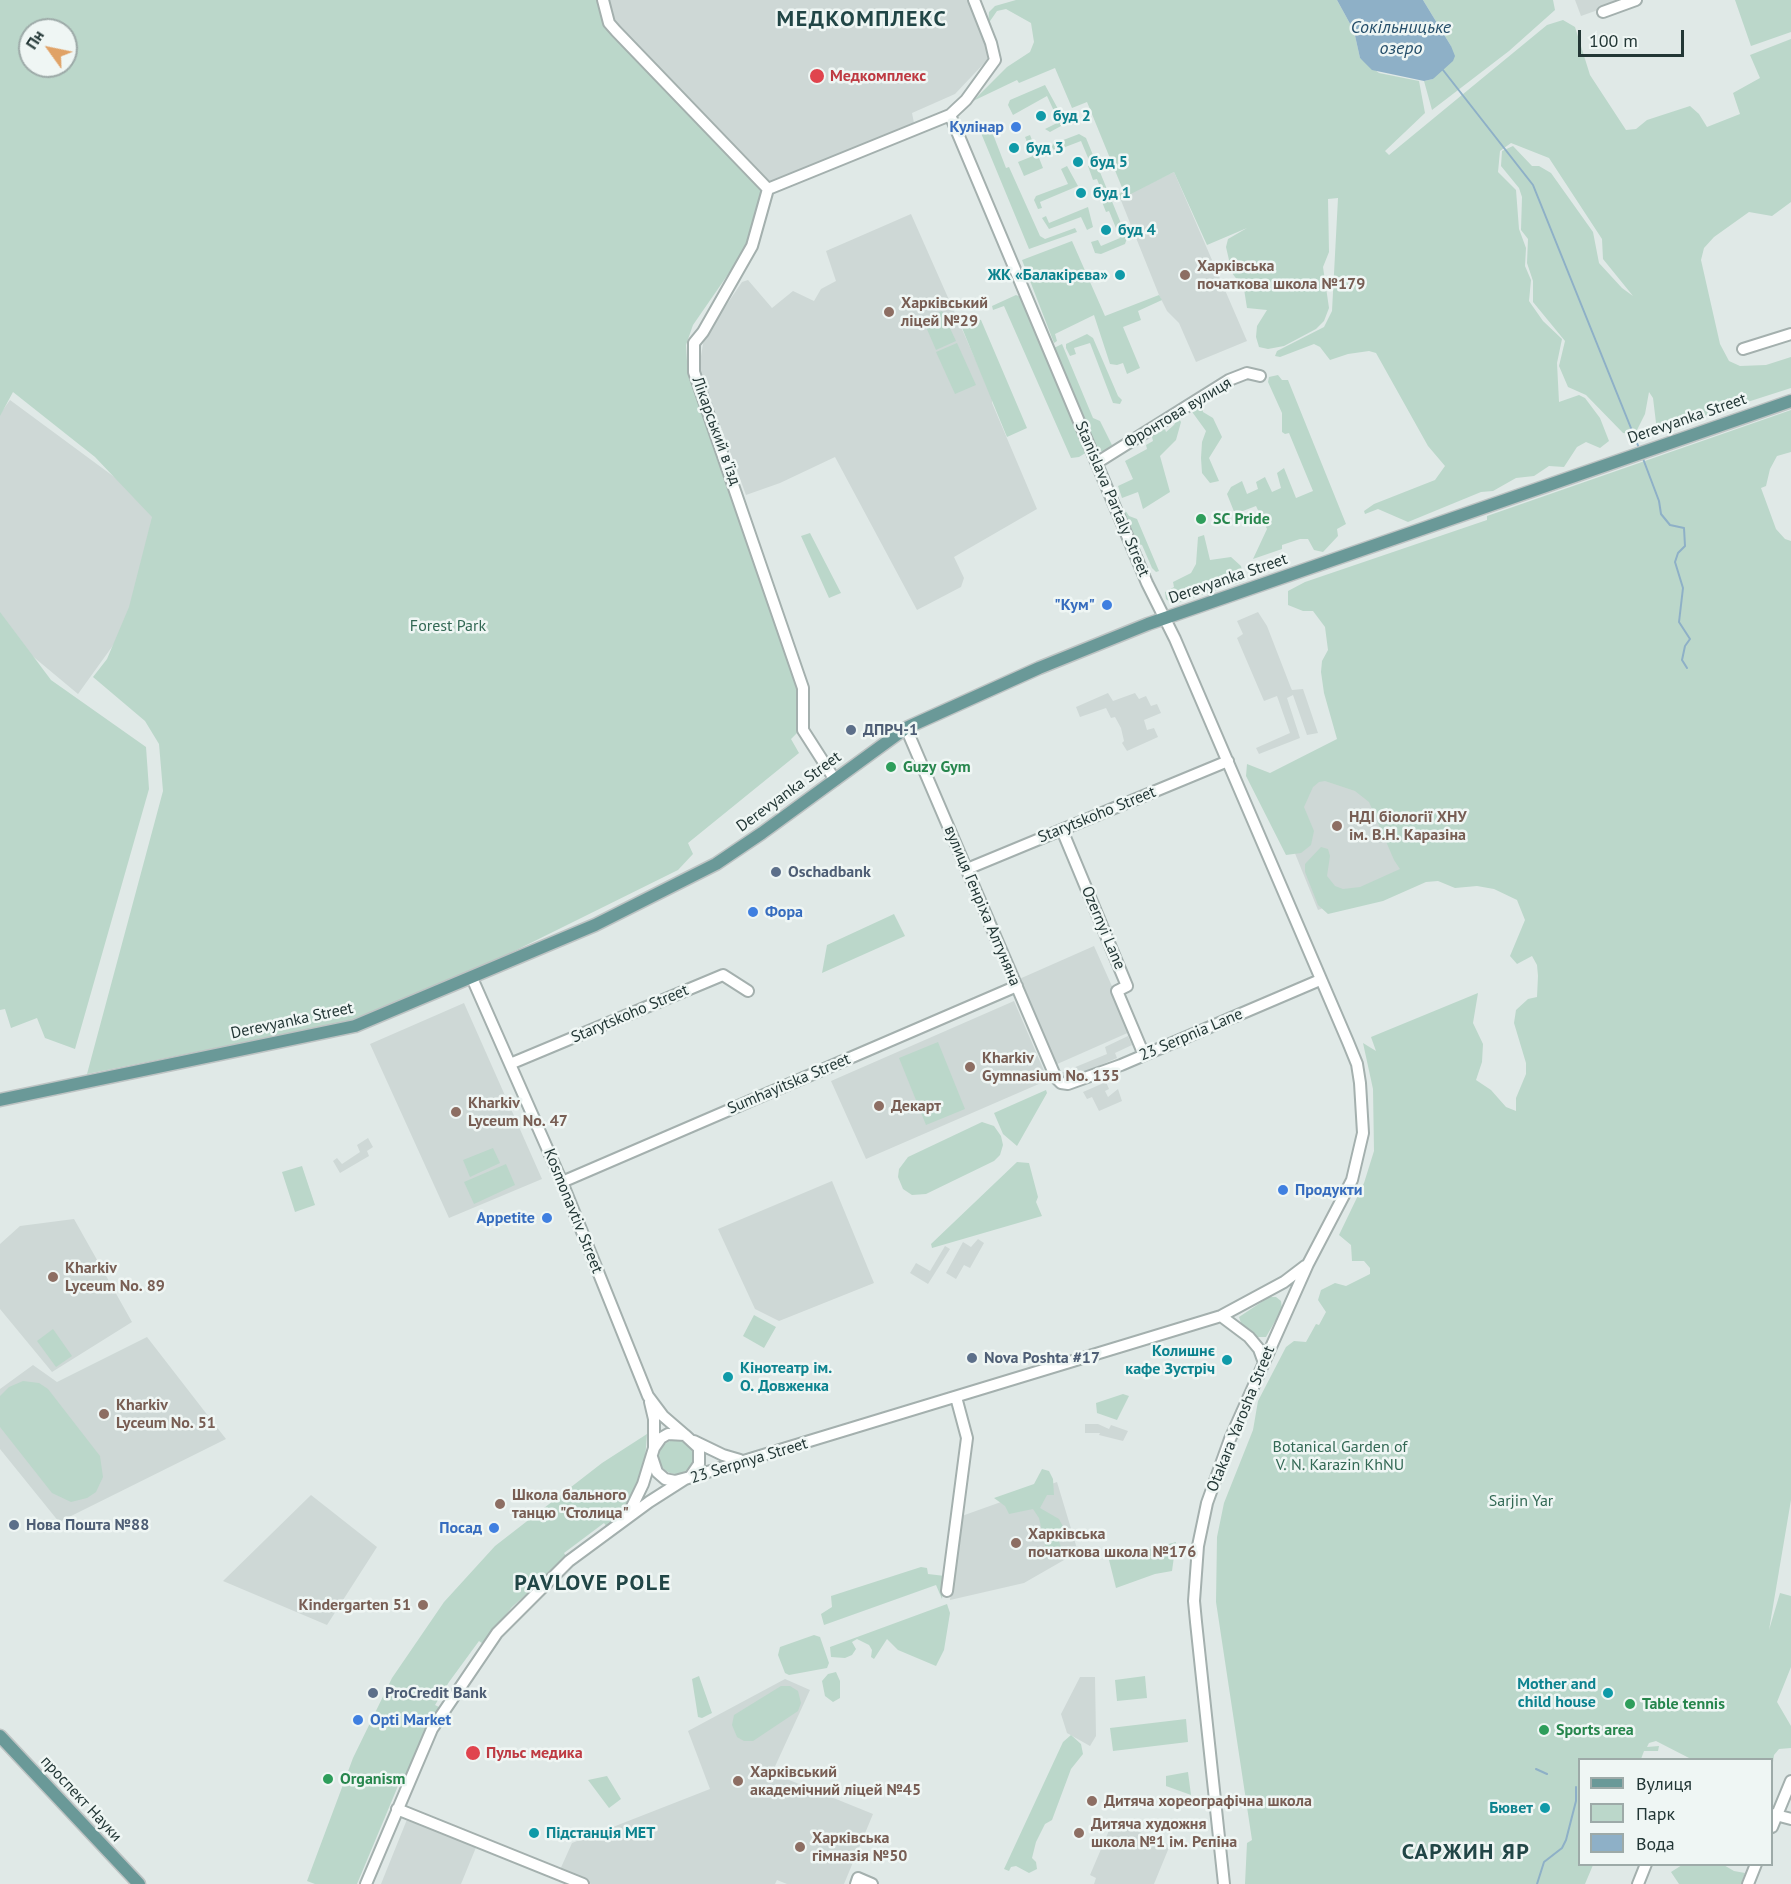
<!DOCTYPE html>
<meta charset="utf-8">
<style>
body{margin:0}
#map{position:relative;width:1791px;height:1884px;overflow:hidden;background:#e0e9e7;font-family:"PT Sans",sans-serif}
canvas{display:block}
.legend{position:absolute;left:1578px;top:1758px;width:195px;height:108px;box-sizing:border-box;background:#eff6f4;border:2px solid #9daaa8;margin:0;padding:8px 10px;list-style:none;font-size:18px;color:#233736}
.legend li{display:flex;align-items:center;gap:12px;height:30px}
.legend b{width:30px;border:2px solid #9daaa8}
.north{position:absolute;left:18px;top:18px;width:60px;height:60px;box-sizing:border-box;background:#eff6f4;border:2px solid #9daaa8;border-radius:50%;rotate:303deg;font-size:16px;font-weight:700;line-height:24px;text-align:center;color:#233736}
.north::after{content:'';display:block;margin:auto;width:21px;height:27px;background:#e0a266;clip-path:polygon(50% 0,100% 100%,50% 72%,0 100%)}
.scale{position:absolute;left:1578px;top:30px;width:106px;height:27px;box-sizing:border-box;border:3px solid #233736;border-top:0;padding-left:8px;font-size:18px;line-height:21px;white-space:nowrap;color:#233736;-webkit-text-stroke:4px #eff6f4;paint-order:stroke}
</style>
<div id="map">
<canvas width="1791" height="1884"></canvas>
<ul class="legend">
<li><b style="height:8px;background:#6a9998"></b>Вулиця</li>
<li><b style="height:16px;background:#bbd7ca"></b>Парк</li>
<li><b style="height:16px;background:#8eb0c7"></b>Вода</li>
</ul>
<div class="north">Пн</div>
<div class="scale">100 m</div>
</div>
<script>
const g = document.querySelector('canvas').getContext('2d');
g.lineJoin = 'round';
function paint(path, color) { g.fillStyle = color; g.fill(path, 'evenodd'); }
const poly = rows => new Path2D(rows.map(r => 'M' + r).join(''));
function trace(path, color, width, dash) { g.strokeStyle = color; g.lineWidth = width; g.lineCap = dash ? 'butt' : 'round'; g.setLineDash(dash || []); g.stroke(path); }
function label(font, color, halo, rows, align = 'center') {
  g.font = font + ' "PT Sans",sans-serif'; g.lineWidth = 5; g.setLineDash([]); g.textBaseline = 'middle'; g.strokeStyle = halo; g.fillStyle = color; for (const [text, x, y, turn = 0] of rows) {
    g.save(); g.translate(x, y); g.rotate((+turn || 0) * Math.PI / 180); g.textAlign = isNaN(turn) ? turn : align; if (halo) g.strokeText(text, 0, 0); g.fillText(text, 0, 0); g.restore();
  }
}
paint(poly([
 [609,0,970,0,990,57,955,94,912,113,914,123,770,186,627,39,612,16],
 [1575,0,1626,0,1581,16],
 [1174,172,1247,341,1196,362,1179,323,1167,311,1159,295,1120,198],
 [911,214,992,397,992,403,1037,509,954,557,964,578,961,587,917,610,835,457,780,483,746,495,699,368,704,338,742,282,748,280,772,308,793,291,814,301,821,289,836,281,826,251],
 [10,400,174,521,176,558,78,694,0,629,0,414],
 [1258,612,1267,626,1291,688,1292,690,1303,689,1318,733,1307,735,1293,695,1287,698,1300,738,1259,754,1256,748,1290,733,1277,696,1264,701,1237,638,1243,634,1237,621],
 [1108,693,1113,701,1135,693,1139,699,1146,696,1151,706,1157,704,1161,713,1144,720,1147,730,1154,728,1158,737,1127,751,1122,743,1124,741,1121,728,1115,717,1111,718,1106,708,1080,717,1076,707],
 [1347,744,1414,874,1318,910,1270,792],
 [1094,946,1132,1031,1055,1065,1017,980],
 [1014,1001,1048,1080,866,1159,831,1081],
 [464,1003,542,1179,449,1218,370,1044],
 [1128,1036,1132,1045,1115,1053,1117,1058,1064,1081,1061,1073,1107,1054,1105,1047],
 [1106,1082,1109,1089,1105,1091,1108,1097,1118,1089,1122,1101,1099,1111,1092,1097,1087,1099,1083,1092],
 [368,1138,373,1147,367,1151,369,1156,340,1173,333,1161,337,1158,342,1164,360,1152,357,1145],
 [832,1181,874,1283,779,1321,755,1309,718,1229],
 [74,1219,132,1322,52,1372,0,1309,0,1244,20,1226],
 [978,1239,984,1243,970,1268,964,1265,956,1279,946,1273,963,1242,971,1247],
 [945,1246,950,1249,928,1284,910,1273,916,1263,930,1271],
 [147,1337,226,1439,59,1522,0,1449,0,1389,33,1365,57,1382],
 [1085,1424,1098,1424,1109,1429,1111,1425,1128,1431,1123,1441,1099,1435,1100,1433,1085,1433],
 [1057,1482,1078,1552,1024,1583,950,1600,959,1517],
 [311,1495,377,1547,327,1625,223,1581],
 [1080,1677,1095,1677,1096,1736,1090,1746,1067,1733,1061,1714],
 [785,1679,810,1690,772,1773,873,1814,844,1884,787,1884,777,1880,775,1884,591,1884,559,1872,572,1843,710,1789,688,1731],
 [408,1817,477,1845,461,1884,381,1884],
 [1113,1821,1170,1845,1154,1884,1094,1884,1096,1878,1090,1875]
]), '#ced8d6');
paint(poly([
 [0,0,602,0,604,12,763,190,749,244,693,325,686,345,687,361,801,690,800,730,791,739,799,753,688,843,693,854,678,870,456,980,364,1018,87,1074,163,791,159,744,145,721,93,677,107,659,129,607,152,517,95,457,13,392,0,416],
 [30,30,66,30,66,66,30,66],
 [1016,0,1337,0,1354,31,1360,58,1379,73,1419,81,1425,113,1385,151,1389,155,1547,25,1563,20,1575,27,1590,75,1626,130,1636,129,1647,120,1690,106,1699,114,1707,127,1740,114,1733,93,1760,78,1750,55,1791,39,1791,202,1772,216,1749,212,1714,237,1704,248,1701,260,1720,344,1729,361,1740,366,1766,365,1791,357,1791,388,1657,431,1653,398,1649,392,1645,414,1636,432,1633,434,1623,433,1586,395,1568,387,1559,366,1565,341,1533,302,1533,281,1527,263,1528,239,1521,230,1522,197,1519,188,1501,166,1502,151,1513,146,1532,166,1539,166,1551,173,1593,232,1599,263,1622,288,1633,296,1603,259,1602,239,1549,158,1511,143,1500,151,1498,172,1516,190,1519,229,1526,248,1525,266,1531,280,1529,301,1543,321,1562,339,1557,363,1559,402,1579,395,1585,398,1600,418,1609,441,1600,448,1586,442,1577,447,1564,467,1549,466,1534,476,1516,478,1493,491,1481,492,1408,522,1378,509,1365,514,1364,511,1374,504,1435,480,1445,466,1428,446,1376,353,1369,351,1348,354,1330,360,1320,347,1314,344,1280,357,1275,356,1277,351,1324,327,1332,311,1338,198,1328,199,1329,252,1323,267,1329,308,1324,321,1316,329,1284,346,1268,349,1259,347,1256,337,1257,326,1267,310,1247,308,1244,289,1232,273,1226,247,1228,239,1247,228,1207,245,1174,172,1119,200,1117,197,1123,190,1087,102,1072,108,1055,68,1019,83,1017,80,973,101,1007,67,1030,52,1034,42,1031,23,1006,9,997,11,988,24,989,12,995,6],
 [1423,0,1553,0,1555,10,1509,51,1432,110,1424,81,1433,79,1451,46],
 [1735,0,1791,0,1791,32,1751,46],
 [1045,85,1064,120,1061,126,1050,132,1045,129,1059,122,1047,96,1013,115,1008,105,1010,100],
 [991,129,1006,168,1009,167,1040,236,1045,239,1075,228,1077,232,1029,249,981,133],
 [1079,134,1086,138,1127,238,1125,244,1101,254,1095,253,1091,242,1098,240,1101,246,1120,238,1109,211,1106,212,1102,202,1105,200,1097,179,1093,180,1088,166,1091,165,1081,141,1060,149,1062,154,1058,156,1052,147,1053,144],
 [1030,135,1043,168,1024,176,1018,162,1033,156,1025,137],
 [1067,166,1078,186,1040,202,1042,208,1038,209,1034,200,1036,196,1068,184,1061,169],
 [1088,207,1093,227,1087,230,1081,217,1049,229,1042,218,1046,216,1049,223],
 [1072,241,1105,316,1159,295,1162,300,1138,311,1141,320,1123,327,1140,368,1127,374,1123,363,1117,365,1110,364,1094,315,1055,334,1057,341,1054,343,1022,260],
 [1016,295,1021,297,1087,452,1079,457,1071,458,1004,306,993,310,992,306],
 [942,311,956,341,936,350,923,320],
 [973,318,981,320,1027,428,1007,437,960,323],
 [1087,334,1093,338,1118,396,1122,400,1120,404,1113,403,1090,343,1074,348,1076,354,1070,356,1066,348,1066,344],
 [957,343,976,385,955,394,936,352],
 [1062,344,1093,418,1100,421,1112,445,1104,451,1099,451,1094,444,1052,349],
 [1278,375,1282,380,1288,380,1346,524,1337,529,1338,536,1323,552,1314,550,1308,539,1300,539,1282,545,1282,549,1253,559,1267,529,1256,506,1235,514,1227,494,1231,487,1242,481,1247,494,1258,489,1256,482,1265,477,1272,492,1281,488,1277,473,1284,468,1296,498,1313,491,1289,433,1285,434,1282,432,1282,413,1268,382,1269,377],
 [1241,380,1229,390,1206,398,1202,406,1203,412,1213,418,1222,437,1209,458,1219,481,1210,483,1202,473,1201,458,1202,442,1206,431,1190,409,1200,400],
 [1791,410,1791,452,1777,456,1770,469,1766,486,1761,488,1776,529,1785,539,1791,541,1791,1500,1769,1630,1780,1593,1791,1596,1791,1667,1777,1702,1791,1726,1791,1748,1779,1749,1774,1755,1772,1769,1772,1760,1691,1759,1656,1741,1649,1743,1647,1747,1659,1746,1658,1751,1644,1751,1641,1759,1580,1760,1580,1864,1593,1865,1585,1884,1245,1884,1247,1843,1252,1840,1216,1602,1217,1537,1224,1503,1253,1430,1258,1401,1286,1347,1294,1341,1306,1342,1316,1324,1319,1325,1326,1312,1318,1300,1321,1290,1335,1283,1346,1286,1370,1274,1370,1268,1364,1261,1352,1261,1351,1245,1339,1235,1364,1183,1374,1151,1373,1089,1363,1043,1376,1051,1371,1037,1478,993,1473,1023,1483,1044,1482,1062,1476,1080,1491,1090,1506,1107,1516,1111,1516,1098,1526,1074,1526,1063,1514,1023,1516,1010,1528,999,1537,997,1538,976,1537,965,1532,956,1517,964,1510,956,1525,920,1517,900,1494,889,1477,886,1455,888,1438,881,1426,882,1383,901,1328,914,1318,905,1305,872,1305,864,1321,847,1328,849,1330,856,1327,876,1335,886,1343,889,1360,887,1400,869,1394,860,1369,802,1355,791,1325,781,1319,782,1313,787,1304,807,1314,831,1311,845,1301,853,1286,855,1246,776,1247,764,1270,773,1337,739,1324,693,1321,672,1322,661,1328,650,1325,627,1313,611,1303,611,1288,605,1288,591,1305,582,1487,520,1487,516],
 [1178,417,1181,422,1176,440,1160,456,1170,492,1143,509,1138,492,1122,498,1118,486,1133,479,1125,461,1147,449,1146,445,1153,441,1151,433,1164,426,1166,432,1174,425],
 [1125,510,1129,516,1137,519,1159,571,1156,572,1152,568,1142,545,1135,543,1122,511],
 [810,533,841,593,829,598,801,536],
 [1204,535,1210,560,1231,557,1241,566,1244,581,1177,603,1170,602,1166,599,1165,592,1174,587,1173,582,1191,573,1196,564,1198,537],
 [0,612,51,680,146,747,149,789,75,1049,45,1038,37,1018,11,1028,5,1009,0,1010],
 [894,914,905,936,822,973,827,945],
 [938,1042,965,1109,926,1125,899,1058],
 [1046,1090,1047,1093,1017,1146,1003,1134,994,1113],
 [982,1122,994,1126,1001,1136,1003,1145,1000,1155,994,1161,926,1194,912,1195,903,1189,898,1177,899,1169,908,1157],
 [493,1148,500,1163,470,1177,463,1160],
 [1017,1162,1029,1163,1038,1197,1036,1202,1042,1216,932,1248,931,1244],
 [506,1164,515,1185,474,1204,464,1182],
 [302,1166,315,1205,295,1212,282,1172],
 [1269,1297,1276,1297,1281,1301,1282,1309,1266,1337,1255,1337,1241,1323,1239,1317],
 [754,1315,776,1327,764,1348,743,1336],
 [53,1329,72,1356,56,1367,37,1341],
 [23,1381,39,1383,48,1389,100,1456,103,1477,96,1492,87,1498,71,1502,52,1493,0,1427,0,1396,9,1387],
 [1123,1394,1129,1396,1117,1420,1097,1413,1096,1403],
 [647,1434,645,1460,639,1483,624,1514,607,1527,604,1523,564,1553,567,1558,512,1607,483,1644,479,1641,449,1682,435,1705,441,1708,408,1776,403,1774,357,1884,315,1884,307,1881,353,1758,392,1678,444,1602,495,1546,602,1463],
 '659 1457a17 17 0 1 1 34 0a17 17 0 1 1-34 0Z',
 [1042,1469,1049,1471,1053,1479,1054,1495,1047,1495,1040,1508,1059,1519,1066,1532,1057,1536,1061,1547,1060,1557,1048,1559,1039,1518,1033,1509,1009,1514,1005,1506,994,1498,1034,1484],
 [1176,1542,1172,1571,1155,1574,1116,1588,1109,1560],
 [921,1567,927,1568,928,1574,945,1576,942,1599,936,1585,824,1625,821,1614,832,1607,831,1596],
 [947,1604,950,1613,944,1650,936,1666,898,1650,887,1639,874,1659,871,1657,872,1650,869,1645,857,1639,852,1642,856,1649,852,1655,845,1658,831,1657,830,1647],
 [814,1635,820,1637,829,1663,827,1668,789,1675,785,1673,778,1655,780,1647],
 [836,1672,840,1681,840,1698,833,1702,825,1696,822,1681,828,1674],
 [699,1676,712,1713,702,1718,698,1717,692,1679],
 [1145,1676,1147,1698,1117,1701,1115,1680],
 [781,1686,790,1686,798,1691,801,1703,798,1711,753,1741,744,1741,737,1737,732,1725,734,1715],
 [1186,1719,1188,1742,1113,1751,1110,1728],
 [1071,1735,1081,1744,1083,1754,1071,1769,1052,1820,1045,1824,1036,1842,1032,1858,1036,1862,1037,1869,1029,1873,1016,1866,1011,1867,1009,1871,1004,1869,1063,1742],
 [1188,1772,1191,1795,1166,1786,1166,1776],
 [607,1776,621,1799,609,1808,588,1780],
 [1722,1864,1734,1871,1745,1873,1741,1884,1679,1884,1671,1872,1682,1865]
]), '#bbd7ca');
paint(poly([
 [1337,0,1423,0,1451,46,1455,56,1453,61,1433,79,1424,81,1372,70,1360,58,1354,31]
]), '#8eb0c7');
trace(poly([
 [1443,70,1533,185,1639,448],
 [1642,456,1659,501,1661,514,1670,525,1684,528,1685,546,1678,553,1675,562,1683,588,1679,622,1690,639,1685,646,1682,660,1687,668],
 [1536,1769,1547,1774],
 [1537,1884,1544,1862,1562,1848,1566,1840,1576,1801,1576,1787]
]), '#8eb0c7', 2);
const minor = poly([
 [603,0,609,23,616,31,768,189],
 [1603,12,1636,0],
 [950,115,1147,583,1175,639,1348,1042,1357,1064,1360,1083,1363,1133,1352,1180,1308,1264,1230,1439,1207,1503,1198,1546,1194,1601,1196,1622,1224,1884],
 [768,189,752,246,703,332,694,343,694,372,803,688,803,730,835,780],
 [768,189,950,115,966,100,995,60,991,43,974,0],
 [1743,349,1791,334],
 [1098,462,1229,380,1247,373,1260,376],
 [906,728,1056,1078,1061,1083,1068,1084,1121,1065,1320,980],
 [1062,830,1127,986,1117,991,1144,1055],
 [967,869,1228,761],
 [472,978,562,1182,648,1396,663,1416,685,1435],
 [510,1064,723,975,748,991],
 [562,1182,1017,986],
 [1221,1316,1249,1337,1259,1349,1263,1360],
 [694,1441,723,1455,740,1460],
 [652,1457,657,1472,665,1479,675,1481,690,1477,699,1464,699,1448,685,1435,668,1434,661,1438,654,1448],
 [629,1513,643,1484,654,1448,654,1419,650,1402],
 [947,1591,967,1438,956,1397],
 [397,1809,583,1884],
 [1772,1814,1791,1819],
 [1772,1827,1791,1781],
 [366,1884,432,1729,497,1633,569,1561,649,1502,685,1479,714,1470,1221,1316,1284,1282,1305,1266],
 [856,1884,858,1878,872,1884],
 [1638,1884,1646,1864],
 [1748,1884,1756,1864]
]);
const major = poly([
 [0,1100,355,1026,595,925,716,864,762,833,906,728,1039,668,1148,624,1791,401],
 [0,1736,139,1884]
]);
trace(minor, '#a4b0ae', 14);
trace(major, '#bdc3c3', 15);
trace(minor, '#fff', 10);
trace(major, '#6a9998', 12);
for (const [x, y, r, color] of [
 [817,76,8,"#e0444e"],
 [1041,116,6,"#0f9aa8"],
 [1016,127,6,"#3f7fe0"],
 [1014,148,6,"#0f9aa8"],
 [1078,162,6,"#0f9aa8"],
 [1081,193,6,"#0f9aa8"],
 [1106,230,6,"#0f9aa8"],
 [1120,275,6,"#0f9aa8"],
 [1185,275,6,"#8d6e63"],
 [889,312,6,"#8d6e63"],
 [1201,519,6,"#2e9e5b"],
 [1107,605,6,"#3f7fe0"],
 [851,730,6,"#5c6f8a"],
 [891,767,6,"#2e9e5b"],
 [1337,826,6,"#8d6e63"],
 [776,872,6,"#5c6f8a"],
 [753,912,6,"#3f7fe0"],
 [970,1067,6,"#8d6e63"],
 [879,1106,6,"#8d6e63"],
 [456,1112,6,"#8d6e63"],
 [1283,1190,6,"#3f7fe0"],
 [547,1218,6,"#3f7fe0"],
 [53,1277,6,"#8d6e63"],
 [972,1358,6,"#5c6f8a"],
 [1227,1360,6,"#0f9aa8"],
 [728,1377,6,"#0f9aa8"],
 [104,1414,6,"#8d6e63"],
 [500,1504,6,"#8d6e63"],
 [14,1525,6,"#5c6f8a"],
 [494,1528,6,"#3f7fe0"],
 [1016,1543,6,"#8d6e63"],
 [423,1605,6,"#8d6e63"],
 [373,1693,6,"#5c6f8a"],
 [1608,1693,6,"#0f9aa8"],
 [1630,1704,6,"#2e9e5b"],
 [358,1720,6,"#3f7fe0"],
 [1544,1730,6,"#2e9e5b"],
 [473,1753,8,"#e0444e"],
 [328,1779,6,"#2e9e5b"],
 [738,1781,6,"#8d6e63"],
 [1092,1801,6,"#8d6e63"],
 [1545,1808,6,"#0f9aa8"],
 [534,1833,6,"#0f9aa8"],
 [1079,1833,6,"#8d6e63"],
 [800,1847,6,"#8d6e63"]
]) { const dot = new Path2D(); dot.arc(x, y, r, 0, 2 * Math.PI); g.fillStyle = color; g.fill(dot); trace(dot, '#eff6f4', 2); }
label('bold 16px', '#be3a42', '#eff6f4', [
 ["Медкомплекс",830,76],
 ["Пульс медика",486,1753]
], 'left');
label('bold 16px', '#0d838f', '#eff6f4', [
 ["буд 2",1053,116],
 ["буд 3",1026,148],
 ["буд 5",1090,162],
 ["буд 1",1093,193],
 ["буд 4",1118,230],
 ["ЖК «Балакірєва»",1108,275,"right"],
 ["Колишнє",1215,1351,"right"],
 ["кафе Зустріч",1215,1369,"right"],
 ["Кінотеатр ім.",740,1368],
 ["О. Довженка",740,1386],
 ["Mother and",1596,1684,"right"],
 ["child house",1596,1702,"right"],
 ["Бювет",1533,1808,"right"],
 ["Підстанція МЕТ",546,1833]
], 'left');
label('bold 16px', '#366cbe', '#eff6f4', [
 ["Кулінар",1004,127],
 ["\"Кум\"",1095,605],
 ["Фора",765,912,"left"],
 ["Продукти",1295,1190,"left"],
 ["Appetite",535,1218],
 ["Посад",482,1528],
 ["Opti Market",370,1720,"left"]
], 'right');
label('bold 16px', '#785e54', '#eff6f4', [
 ["Харківська",1197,266],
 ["початкова школа №179",1197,284],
 ["Харківський",901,303],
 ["ліцей №29",901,321],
 ["НДІ біології ХНУ",1349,817],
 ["ім. В.Н. Каразіна",1349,835],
 ["Kharkiv",982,1058],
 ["Gymnasium No. 135",982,1076],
 ["Kharkiv",468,1103],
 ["Lyceum No. 47",468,1121],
 ["Декарт",891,1106],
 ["Kharkiv",65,1268],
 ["Lyceum No. 89",65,1286],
 ["Kharkiv",116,1405],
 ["Lyceum No. 51",116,1423],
 ["Школа бального",512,1495],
 ["танцю \"Столица\"",512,1513],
 ["Харківська",1028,1534],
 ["початкова школа №176",1028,1552],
 ["Kindergarten 51",411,1605,"right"],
 ["Харківський",750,1772],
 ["академічний ліцей №45",750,1790],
 ["Дитяча хореографічна школа",1104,1801],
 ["Дитяча художня",1091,1824],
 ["школа №1 ім. Рєпіна",1091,1842],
 ["Харківська",812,1838],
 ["гімназія №50",812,1856]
], 'left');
label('16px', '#233736', '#eff6f4', [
 ["Фронтова вулиця",1178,413,-31],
 ["Derevyanka Street",1687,419,-19],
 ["Лікарський в'їзд",716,431,70],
 ["Stanislava Partaly Street",1112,499,67],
 ["Derevyanka Street",1228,579,-19],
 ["Derevyanka Street",789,792,-36],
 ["Starytskoho Street",1097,815,-22],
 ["вулиця Генріха Алтуняна",982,906,67],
 ["Ozernyi Lane",1103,928,67],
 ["Starytskoho Street",630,1014,-23],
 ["Derevyanka Street",292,1021,-12],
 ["23 Serpnia Lane",1191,1035,-23],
 ["Sumhayitska Street",789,1084,-23],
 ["Kosmonavtiv Street",573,1211,68],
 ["Otakara Yarosha Street",1241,1419,-68],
 ["23 Serpnya Street",749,1461,-17],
 ["проспект Науки",81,1799,47]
]);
label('bold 16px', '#27864d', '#eff6f4', [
 ["SC Pride",1213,519],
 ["Guzy Gym",903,767],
 ["Table tennis",1642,1704],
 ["Sports area",1556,1730],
 ["Organism",340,1779]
], 'left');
label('16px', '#326854', '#eff6f4', [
 ["Forest Park",448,626],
 ["Botanical Garden of",1340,1447],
 ["V. N. Karazin KhNU",1340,1465],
 ["Sarjin Yar",1521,1501]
]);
label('bold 16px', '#4e5e75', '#eff6f4', [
 ["ДПРЧ-1",863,730],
 ["Oschadbank",788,872],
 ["Nova Poshta #17",984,1358],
 ["Нова Пошта №88",26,1525],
 ["ProCredit Bank",385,1693]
], 'left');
label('italic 18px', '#254e6a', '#eff6f4', [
 ["Сокільницьке",1401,28],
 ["озеро",1401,49]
]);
g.letterSpacing = '1.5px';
label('bold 22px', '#214646', '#eff6f4', [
 ["МЕДКОМПЛЕКС",862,20],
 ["PAVLOVE POLE",593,1584],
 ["САРЖИН ЯР",1466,1853]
]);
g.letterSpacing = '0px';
</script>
